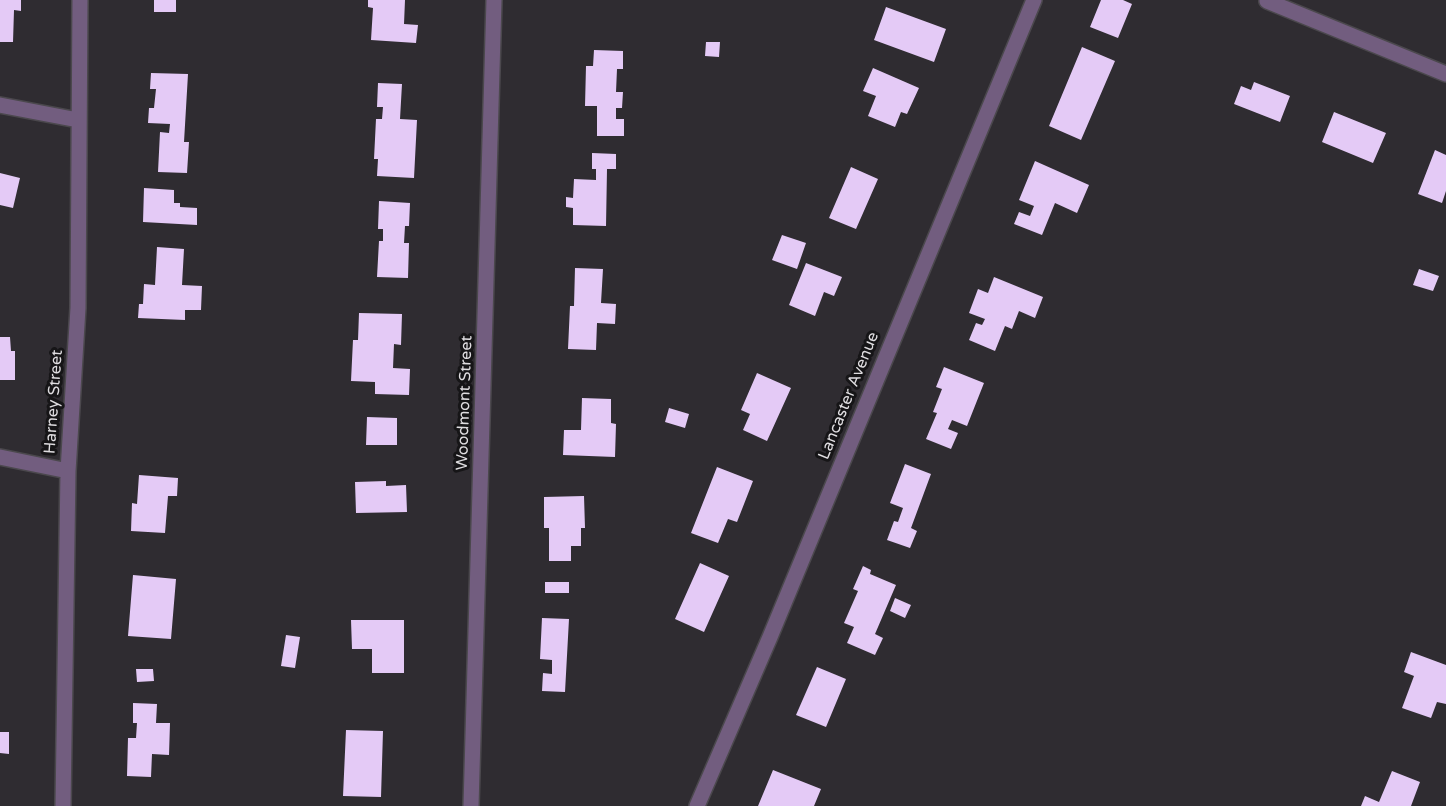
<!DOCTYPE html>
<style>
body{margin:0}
canvas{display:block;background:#2f2c31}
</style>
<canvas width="1446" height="806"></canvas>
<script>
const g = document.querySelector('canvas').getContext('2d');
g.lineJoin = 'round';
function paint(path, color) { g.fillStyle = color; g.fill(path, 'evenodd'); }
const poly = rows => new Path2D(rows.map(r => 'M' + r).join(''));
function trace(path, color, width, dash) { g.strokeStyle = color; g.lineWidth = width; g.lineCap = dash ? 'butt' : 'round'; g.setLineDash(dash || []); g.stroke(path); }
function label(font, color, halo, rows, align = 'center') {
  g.font = font + ' "Varela Round",sans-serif'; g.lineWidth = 6; g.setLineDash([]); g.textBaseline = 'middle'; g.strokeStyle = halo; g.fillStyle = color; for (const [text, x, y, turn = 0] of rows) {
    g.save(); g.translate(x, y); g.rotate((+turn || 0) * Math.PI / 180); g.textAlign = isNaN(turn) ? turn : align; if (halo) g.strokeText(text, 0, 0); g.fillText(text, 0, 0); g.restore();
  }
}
paint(poly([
 [0,0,21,0,21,11,14,10,13,42,0,42],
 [154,0,176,0,176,12,154,12],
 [368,0,405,0,404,24,418,25,416,43,371,40,373,8,368,7],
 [1101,0,1123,0,1132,4,1118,38,1090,27],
 [886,7,946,29,934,62,874,40],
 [706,42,720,42,719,57,705,56],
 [1082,47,1115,61,1081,140,1049,126],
 [594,50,623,51,623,69,617,69,616,92,623,92,622,108,616,108,616,119,624,119,624,136,597,136,597,106,585,106,586,66,593,66],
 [873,68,919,88,907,114,901,112,895,127,868,116,876,96,863,91],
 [151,73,188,74,184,142,189,142,187,173,158,172,160,132,169,133,170,124,148,123,149,108,154,108,156,89,150,89],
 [1254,82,1290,96,1280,122,1234,104,1241,86,1251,90],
 [378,83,402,84,400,119,417,120,414,178,377,176,378,159,374,159,376,119,382,119,383,107,377,107],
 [1334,112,1386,133,1373,163,1322,142],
 [1435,150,1446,155,1446,191,1442,203,1418,194],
 [592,153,616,154,616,169,607,169,606,226,573,225,573,208,566,207,566,197,573,198,574,179,596,180,596,169,592,169],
 [1035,161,1089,185,1077,213,1055,203,1042,235,1014,224,1019,212,1030,216,1034,206,1019,200],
 [851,167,878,179,856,229,829,218],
 [0,173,20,178,13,208,0,205],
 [144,188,174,190,174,203,180,203,180,207,197,208,197,225,143,222],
 [379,201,410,203,409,226,405,226,404,243,409,243,408,278,377,277,379,241,383,241,383,229,378,229],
 [782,235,806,243,797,269,772,260],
 [157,247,184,249,182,285,202,286,201,310,185,310,185,320,138,318,139,304,143,304,144,284,155,285],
 [806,263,842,277,834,296,824,292,815,316,789,305],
 [575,268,603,269,601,303,616,304,615,324,597,323,596,350,568,349,570,306,574,306],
 [1419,269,1439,276,1433,291,1413,285],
 [994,277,1043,297,1035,318,1019,311,1012,329,1005,326,995,351,969,340,976,323,982,325,985,319,969,313,978,289,988,293],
 [359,313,402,314,401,345,394,344,393,368,410,369,409,395,375,394,375,382,351,381,353,340,358,340],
 [0,337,10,337,11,351,15,351,15,380,0,380],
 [944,367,984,383,967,426,952,420,948,429,958,433,951,449,926,439,937,413,933,412,942,389,936,387],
 [757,373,791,388,767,441,743,430,750,414,741,410],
 [582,398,611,399,611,423,616,424,615,457,563,455,564,430,581,430],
 [669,408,689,414,685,428,665,422],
 [367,417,397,418,397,445,366,445],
 [905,464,931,474,911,528,917,531,910,548,887,540,894,521,898,522,903,508,890,503],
 [717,467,753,481,737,522,728,519,718,543,691,533],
 [139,475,178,478,177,496,168,496,165,533,131,531,132,503,137,504],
 [386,481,386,486,406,485,407,512,356,513,355,482],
 [584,496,585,528,581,528,581,546,571,546,571,561,549,561,549,528,544,528,544,497],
 [700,563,729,576,704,632,675,619],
 [863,566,871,570,870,574,896,585,875,634,883,638,875,655,847,643,854,627,844,623,858,591,853,589],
 [133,575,176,579,171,639,128,636],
 [545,582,569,582,569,593,545,593],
 [895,598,911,605,905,618,890,611],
 [542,618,569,619,565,692,542,691,543,673,552,674,552,660,540,659],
 [351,620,404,620,404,673,372,673,372,649,352,649],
 [286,635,300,637,295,668,281,666],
 [1411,652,1446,665,1446,704,1437,702,1431,718,1402,708,1414,676,1404,672],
 [817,667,846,679,826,727,796,715],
 [136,669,153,669,154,681,137,682],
 [133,703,157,704,156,723,170,723,169,755,152,754,151,777,127,776,128,738,136,738,137,723,133,723],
 [346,730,383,731,381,797,343,796],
 [0,732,9,732,9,754,0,753],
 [773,770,821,789,814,806,758,806],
 [1392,771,1420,782,1411,806,1361,806,1365,796,1379,802]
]), '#e4caf6');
const street = poly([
 [1267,1,1446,74],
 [0,105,78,120],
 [0,457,68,471],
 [63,806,68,471,78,308,80,0],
 [471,806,494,0],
 [697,806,770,637,1034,0]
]);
trace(street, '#4b484d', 18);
trace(street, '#725d7f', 15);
label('16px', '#dfdde0', '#161517', [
 ["Lancaster Avenue",849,396,-68],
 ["Harney Street",54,402,-86],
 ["Woodmont Street",465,403,-88]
]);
</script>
